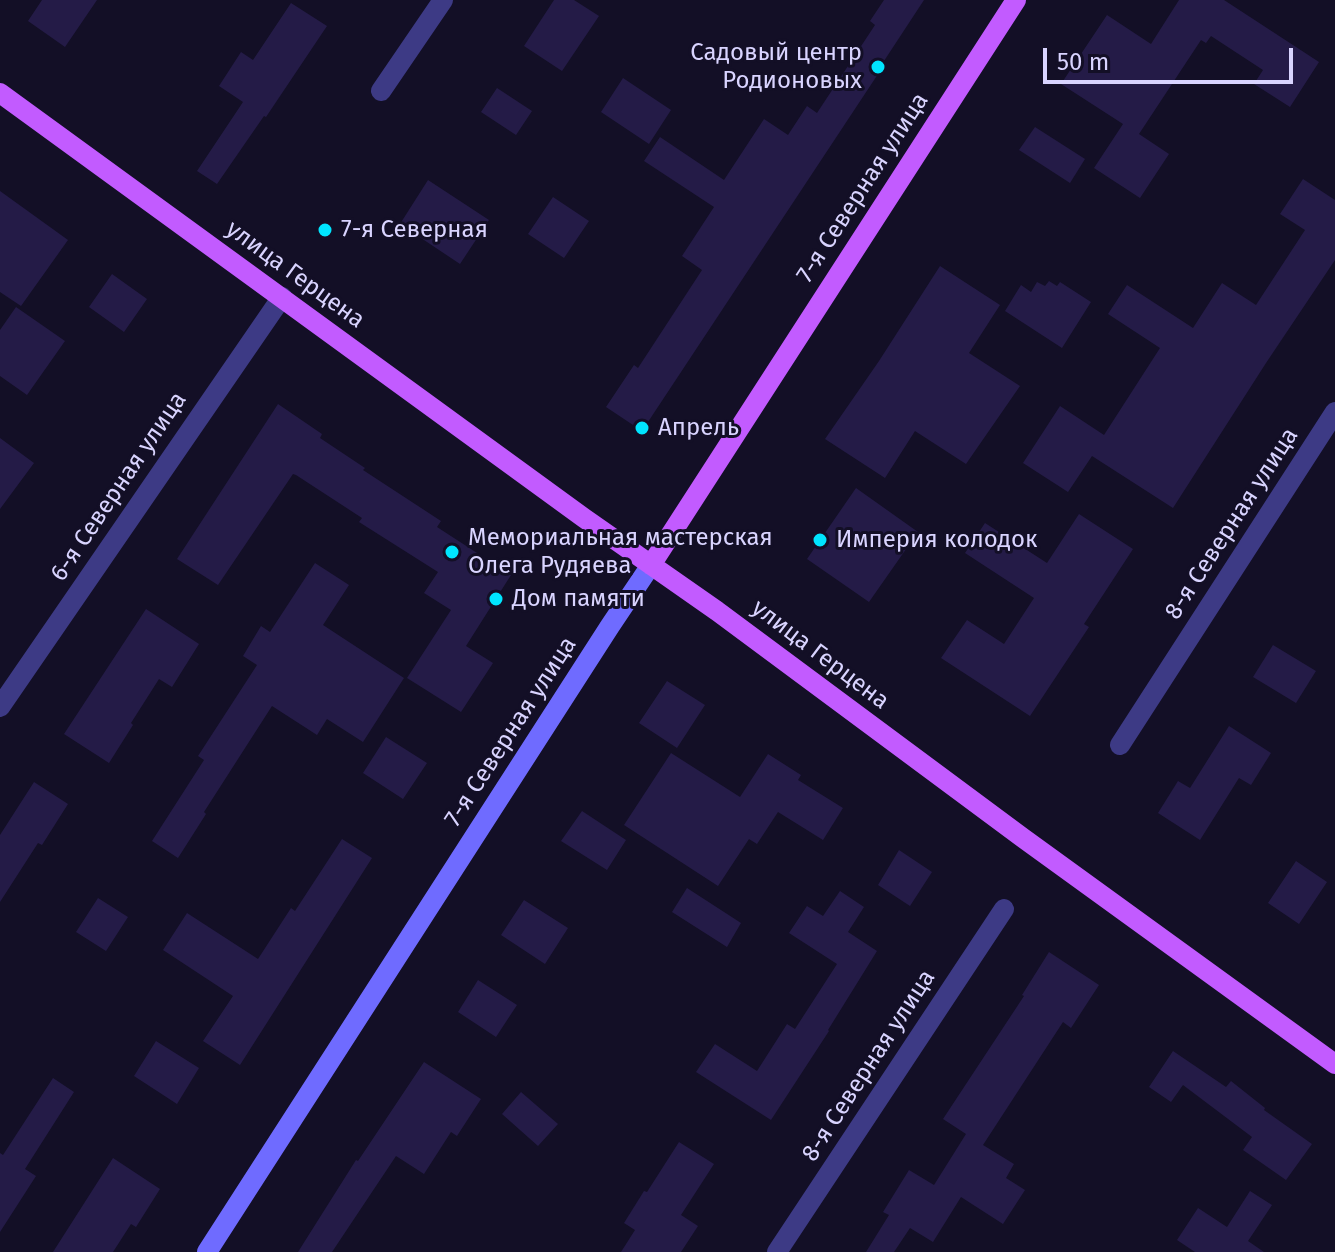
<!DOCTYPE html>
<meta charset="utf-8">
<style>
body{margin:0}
#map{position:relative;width:1335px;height:1252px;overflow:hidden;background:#130f26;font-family:"Fira Sans",sans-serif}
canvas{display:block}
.scale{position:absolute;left:1043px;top:48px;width:250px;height:36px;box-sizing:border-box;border:4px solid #d9d4ff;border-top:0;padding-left:10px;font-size:24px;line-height:28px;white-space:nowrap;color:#d9d4ff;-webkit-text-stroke:6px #130f26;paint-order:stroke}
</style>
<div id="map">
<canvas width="1335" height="1252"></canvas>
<div class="scale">50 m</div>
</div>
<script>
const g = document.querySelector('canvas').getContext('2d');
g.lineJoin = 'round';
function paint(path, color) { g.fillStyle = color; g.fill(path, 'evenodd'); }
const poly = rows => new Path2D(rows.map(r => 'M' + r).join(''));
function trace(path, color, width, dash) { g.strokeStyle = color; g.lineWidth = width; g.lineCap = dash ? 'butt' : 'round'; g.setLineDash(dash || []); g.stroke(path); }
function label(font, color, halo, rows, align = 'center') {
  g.font = font + ' "Fira Sans",sans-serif'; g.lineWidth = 6; g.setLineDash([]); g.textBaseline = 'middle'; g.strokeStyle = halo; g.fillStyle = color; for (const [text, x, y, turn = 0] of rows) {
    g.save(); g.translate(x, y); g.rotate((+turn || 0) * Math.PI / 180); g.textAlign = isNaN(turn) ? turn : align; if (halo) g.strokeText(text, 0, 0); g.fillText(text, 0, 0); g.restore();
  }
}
paint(poly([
 [42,0,97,0,65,47,28,21],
 [554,0,574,0,599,16,562,71,524,46],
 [884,0,924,0,882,64,884,65,642,431,606,407,634,365,638,368,702,270,682,256,714,207,644,161,660,137,724,180,764,119,788,135,807,106,817,113,875,25,870,21],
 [1179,0,1224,0,1319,62,1290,107,1254,84,1263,70,1211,36,1206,43,1201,40,1139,134,1169,154,1140,198,1094,168,1123,124,1061,84,1107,15,1151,44],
 [291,3,327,26,266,117,264,116,217,184,197,171,243,102,219,86,241,52,253,60],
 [623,78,671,110,649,144,601,112],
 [497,88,532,111,516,135,481,112],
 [1035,127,1085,159,1070,183,1019,150],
 [1303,179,1335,200,1335,260,1266,363,1173,508,1092,456,1068,492,1023,463,1060,406,1104,435,1160,348,1108,314,1127,285,1193,328,1222,283,1256,305,1305,230,1280,214],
 [428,180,489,220,460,264,400,224],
 [0,191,68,240,21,306,0,292],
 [553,197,589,221,564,258,528,234],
 [940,266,1000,305,969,353,1020,386,966,464,915,431,885,478,825,439,879,361],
 [112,274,147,299,124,332,89,307],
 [1049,281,1057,286,1060,282,1091,302,1062,348,1005,311,1021,285,1031,292,1037,282,1045,286],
 [16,307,65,341,27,395,0,376,0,330],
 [278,404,322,434,320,438,365,468,363,470,441,521,437,527,511,575,466,646,493,663,461,712,407,678,451,610,424,593,438,572,359,522,362,518,296,475,293,474,218,585,177,559],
 [0,438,34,463,0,509],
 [856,488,918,532,869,602,807,559],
 [1079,514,1133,549,1084,624,1089,627,1030,716,941,658,967,620,1004,644,1034,598,965,553,985,523,1047,563],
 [315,563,349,585,323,625,404,678,363,742,327,719,317,735,272,706,204,812,206,814,178,858,152,841,204,760,198,756,257,665,243,656,261,626,270,632],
 [146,609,199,644,172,687,159,679,131,723,133,725,109,763,64,734],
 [1273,645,1316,671,1296,703,1253,677],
 [667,681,705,705,677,748,639,723],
 [1229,726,1271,753,1251,785,1239,778,1200,840,1158,813,1178,781,1190,788],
 [386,737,427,763,403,799,363,773],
 [671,753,740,797,768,754,801,775,798,780,843,808,823,840,778,812,757,844,749,839,718,886,624,825],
 [34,782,68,804,42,845,38,843,0,902,0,835],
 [582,811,626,840,607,870,561,841],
 [342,839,372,858,240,1065,203,1041,233,996,163,950,187,913,258,959,291,908,295,911],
 [899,850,932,872,910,906,878,885],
 [1296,861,1327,882,1299,924,1268,903],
 [687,888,741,923,727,947,672,912],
 [840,891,864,907,848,932,877,951,828,1030,829,1031,771,1120,696,1072,715,1044,757,1071,787,1024,795,1029,837,964,789,933,807,906,823,916],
 [98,898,128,917,106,951,76,932],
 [524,900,568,928,545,964,501,935],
 [1049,952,1099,985,1071,1028,1063,1022,983,1145,1014,1164,1006,1178,1025,1190,1003,1224,961,1197,933,1242,910,1228,894,1252,866,1252,889,1215,883,1212,909,1170,934,1185,966,1134,943,1119,1024,996,1022,995],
 [478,980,517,1005,496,1037,458,1012],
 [156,1041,199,1068,177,1104,134,1076],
 [1173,1051,1226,1087,1231,1081,1265,1108,1264,1110,1312,1144,1286,1180,1243,1150,1252,1137,1183,1085,1171,1102,1149,1087],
 [424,1062,481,1099,457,1136,451,1132,424,1174,396,1156,332,1252,298,1252,356,1160,358,1161],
 [53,1078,74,1092,25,1169,36,1176,0,1232,0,1153,3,1155],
 [521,1092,558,1124,538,1146,502,1114],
 [679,1142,714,1164,681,1215,698,1226,681,1252,621,1252,635,1230,624,1223,644,1191,647,1192],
 [113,1158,160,1189,136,1227,131,1224,113,1252,53,1252],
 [1250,1191,1272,1205,1248,1241,1264,1252,1195,1252,1177,1240,1198,1208,1227,1227]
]), '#241b47');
trace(poly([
 [381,91,443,0],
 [0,707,282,297],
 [1120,745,1335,412],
 [777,1252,1004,909]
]), '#3d3a85', 20);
trace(poly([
 [207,1252,610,626,651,565]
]), '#6f6bff', 20);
trace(poly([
 [0,93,584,518,717,611,1023,838,1335,1064],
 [651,565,1016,0]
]), '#c25bff', 20);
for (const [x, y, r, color] of [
 [878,67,8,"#00e5ff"],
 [325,230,8,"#00e5ff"],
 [642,428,8,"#00e5ff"],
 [820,540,8,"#00e5ff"],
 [452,552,8,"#00e5ff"],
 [496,599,8,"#00e5ff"]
]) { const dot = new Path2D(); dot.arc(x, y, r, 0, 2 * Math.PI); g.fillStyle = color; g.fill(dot); trace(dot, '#130f26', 3); }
label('24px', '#d9d4ff', '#130f26', [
 ["Садовый центр",862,53,"right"],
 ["Родионовых",862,81,"right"],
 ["7-я Северная",341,230],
 ["Апрель",658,428],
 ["Мемориальная мастерская",468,538],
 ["Олега Рудяева",468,566],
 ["Империя колодок",836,540],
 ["Дом памяти",512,599]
], 'left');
label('24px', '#d9d4ff', '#130f26', [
 ["7-я Северная улица",863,188,-57],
 ["улица Герцена",295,275,36],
 ["6-я Северная улица",119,487,-56],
 ["8-я Северная улица",1232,524,-57],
 ["улица Герцена",820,655,37],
 ["7-я Северная улица",511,732,-57],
 ["8-я Северная улица",869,1066,-57]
]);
</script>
